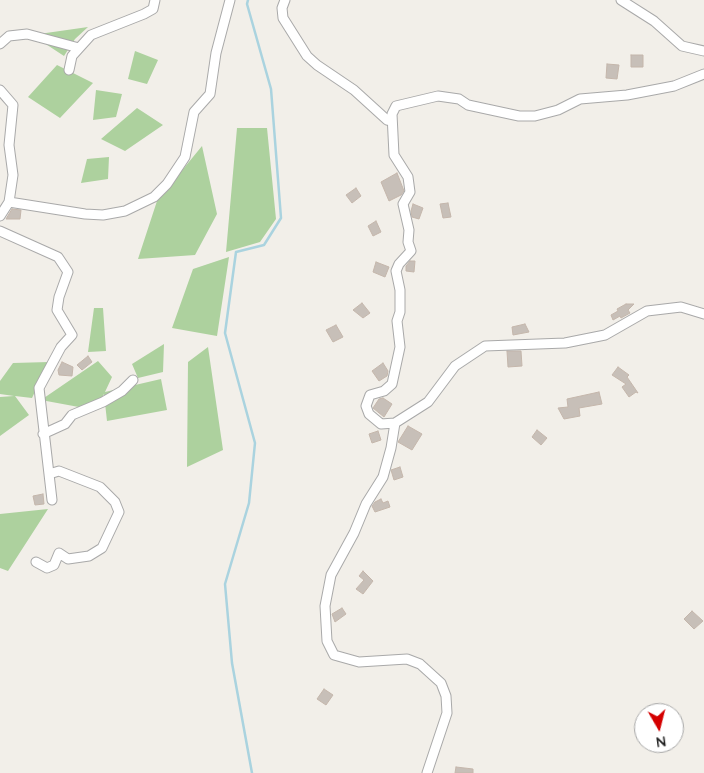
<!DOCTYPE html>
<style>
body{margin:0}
#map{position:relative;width:704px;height:773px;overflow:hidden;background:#f2efe9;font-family:Quicksand,sans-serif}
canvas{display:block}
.north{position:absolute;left:634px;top:703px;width:50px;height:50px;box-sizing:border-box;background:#fff;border:1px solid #a7a7a7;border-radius:50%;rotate:172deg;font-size:14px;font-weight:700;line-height:20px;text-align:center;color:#222}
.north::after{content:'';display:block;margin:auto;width:18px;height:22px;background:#d40000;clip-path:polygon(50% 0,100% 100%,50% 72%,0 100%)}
</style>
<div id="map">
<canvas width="704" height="773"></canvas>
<div class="north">N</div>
</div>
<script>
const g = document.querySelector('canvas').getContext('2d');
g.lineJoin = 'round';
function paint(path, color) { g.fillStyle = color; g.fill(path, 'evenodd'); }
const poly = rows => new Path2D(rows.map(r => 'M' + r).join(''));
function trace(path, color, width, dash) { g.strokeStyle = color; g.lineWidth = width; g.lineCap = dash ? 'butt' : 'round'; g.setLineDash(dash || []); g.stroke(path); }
paint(poly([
 [88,27,75,39,64,56,32,35],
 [135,51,158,60,147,84,128,79],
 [57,65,93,83,60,118,28,97],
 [96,90,122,94,116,117,93,120],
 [137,108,163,125,125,151,101,139],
 [237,128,267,128,276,219,260,242,226,252],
 [202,146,217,214,195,255,138,259,157,201],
 [109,157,108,179,81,183,87,159],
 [229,257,217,336,172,328,193,269],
 [94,308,103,308,106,351,88,352],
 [164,344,163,372,138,378,132,364],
 [208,347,223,450,187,467,188,362],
 [98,361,112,377,105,392,161,379,167,410,107,421,104,394,95,410,41,400],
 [49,362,32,398,15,396,29,415,0,436,0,397,14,396,0,394,0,381,13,363],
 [48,509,8,571,0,568,0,514]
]), '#add19e');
trace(poly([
 [248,0,247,4,271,89,281,218,264,245,236,252,225,333,255,443,249,503,225,584,232,663,252,773]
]), '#aad3df', 2.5);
const building = poly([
 [631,55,643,55,643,67,631,67,631,55],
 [607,64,619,65,617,79,606,78,607,64],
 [397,173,404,191,401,195,389,201,381,182,397,173],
 [356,188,361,196,352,203,346,195,356,188],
 [448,203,451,217,443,218,440,204,448,203],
 [413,204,423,208,419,219,412,217,411,211,413,204],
 [12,209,21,210,20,219,6,219,12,209],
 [376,221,381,232,373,236,368,226,376,221],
 [410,261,415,261,414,272,406,271,406,266,410,261],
 [376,262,389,267,385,277,373,272,376,262],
 [362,303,370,313,363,318,353,310,362,303],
 [626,304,634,304,628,310,630,313,621,318,620,316,613,320,611,315,618,311,617,309,626,304],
 [525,324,529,332,513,335,512,327,525,324],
 [336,325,343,337,333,342,326,330,336,325],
 [507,351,521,351,522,366,508,367,507,351],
 [88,356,92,362,82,370,77,365,88,356],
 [62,362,73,367,72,376,59,375,58,370,62,362],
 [383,363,388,371,387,376,379,381,372,371,383,363],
 [618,367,629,375,627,377,638,393,636,392,629,397,622,387,626,384,612,375,618,367],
 [599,392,602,404,579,408,580,416,564,419,558,408,568,407,567,399,599,392],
 [383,398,392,404,384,417,373,408,379,399,383,398],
 [408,426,422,434,412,450,398,442,408,426],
 [537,430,547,438,541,445,532,437,537,430],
 [378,431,381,440,372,443,369,434,378,431],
 [400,467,403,477,394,480,391,470,400,467],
 [43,494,44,504,35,505,33,496,43,494],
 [381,499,383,503,388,501,390,507,375,512,372,506,375,502,381,499],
 [363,571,373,581,363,594,356,589,364,580,359,576,363,571],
 [342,608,346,614,335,622,332,614,342,608],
 [692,611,703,621,694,629,684,619,692,611],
 [324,689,333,695,326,705,317,699,324,689],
 [456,767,473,769,473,773,455,773,456,767]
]);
paint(building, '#c7bfb8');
trace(building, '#c4b6ab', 1);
const minor = poly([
 [285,0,282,8,283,18,307,56,317,65,354,90,387,120,392,121],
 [621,0,654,21,682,46,704,51],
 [0,44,9,36,27,34,79,48],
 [69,70,72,56,91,35,144,14,153,9,155,0],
 [0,90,13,105,9,145,13,175,9,202,85,214,103,215,125,211,154,197,167,184,185,157,194,112,210,94,216,53,230,0],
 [0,216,9,202],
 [0,231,58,257,68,272,59,297,57,310,72,335,61,347,39,388,52,500],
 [395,423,381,424,369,414,366,406,370,395,384,391,392,384,400,347,397,321,400,312,400,290,396,271,399,264,411,251,408,242,409,230,403,204,410,192,408,177,394,155,392,114,396,106,438,96,459,99,468,105,519,116,535,116,558,110,580,99,627,95,674,86,704,74],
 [43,434,65,424,72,415,103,402,122,391,133,380],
 [36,562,47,568,54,565,59,553,68,559,89,556,102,548,119,512,115,502,100,487,59,471,49,474],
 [427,773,447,713,446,696,441,683,420,664,407,659,359,662,334,655,327,641,325,606,331,575,354,533,366,504,383,477,391,448,395,423,428,402,455,366,485,346,565,343,605,335,647,311,681,307,704,314]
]);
trace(minor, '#a9a9a9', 11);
trace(minor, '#fff', 9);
</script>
